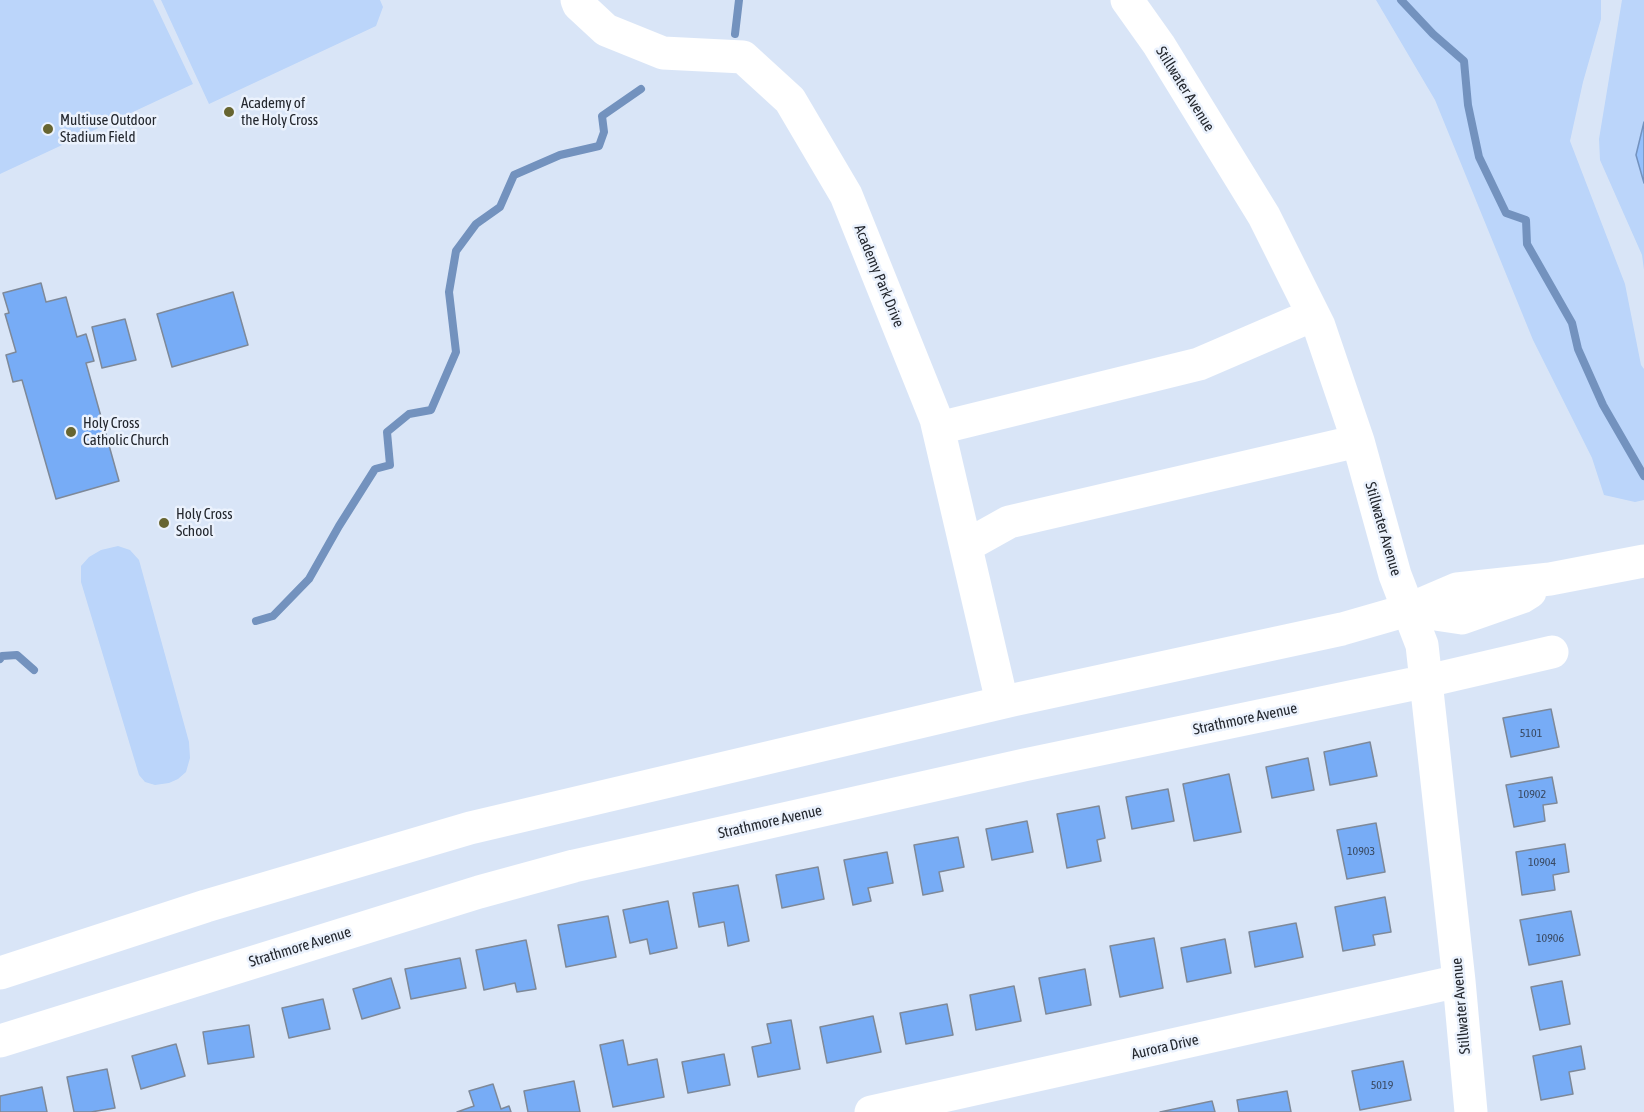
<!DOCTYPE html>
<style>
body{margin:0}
canvas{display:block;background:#d9e5f7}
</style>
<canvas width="1644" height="1112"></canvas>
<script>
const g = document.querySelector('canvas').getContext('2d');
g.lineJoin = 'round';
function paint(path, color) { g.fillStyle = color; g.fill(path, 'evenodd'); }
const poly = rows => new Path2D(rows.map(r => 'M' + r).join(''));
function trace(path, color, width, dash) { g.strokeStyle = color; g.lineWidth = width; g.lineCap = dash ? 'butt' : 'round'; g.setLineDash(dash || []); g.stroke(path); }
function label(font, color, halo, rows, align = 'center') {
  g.font = font + ' "Asap Condensed",sans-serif'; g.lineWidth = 5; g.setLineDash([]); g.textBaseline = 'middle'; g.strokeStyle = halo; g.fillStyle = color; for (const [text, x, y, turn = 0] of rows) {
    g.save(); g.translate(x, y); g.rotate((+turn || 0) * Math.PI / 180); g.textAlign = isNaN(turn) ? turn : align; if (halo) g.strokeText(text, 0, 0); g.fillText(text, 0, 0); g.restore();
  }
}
paint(poly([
 [0,0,153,0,193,84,0,174],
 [161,0,380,0,383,7,376,26,209,104],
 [1376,0,1601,0,1601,19,1583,82,1570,141,1625,284,1641,365,1644,369,1644,500,1635,502,1604,495,1592,458,1533,340,1435,100],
 [1622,0,1644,0,1644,270,1642,255,1600,160,1599,139],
 [118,546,130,550,139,560,189,742,190,758,186,772,178,779,169,783,155,785,145,782,139,775,81,582,81,566,89,557,101,550]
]), '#bbd5fa');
const water = poly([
 [1644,122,1644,183,1636,155,1644,122]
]);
paint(water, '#95c0fc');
trace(water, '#7392be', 1.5);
trace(poly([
 [1401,0,1433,34,1464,61,1468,105,1479,157,1506,213,1526,220,1527,244,1572,323,1578,349,1603,405,1644,476],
 [735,34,739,0],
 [256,621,273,616,309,579,339,526,375,469,390,465,387,432,409,414,431,410,456,352,449,292,456,251,476,224,500,207,514,175,560,155,599,146,604,132,602,116,641,89],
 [0,659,2,656,17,655,34,670]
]), '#7392be', 8);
const building = poly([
 [41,283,46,302,66,297,77,337,86,334,94,361,86,363,119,481,56,499,22,380,13,382,6,355,16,352,5,314,9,313,3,293,41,283],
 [233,292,248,345,172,367,157,314,233,292],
 [125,319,136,360,102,368,92,327,125,319],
 [1551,709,1559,747,1511,757,1503,718,1551,709],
 [1370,742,1377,776,1330,785,1324,752,1370,742],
 [1308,758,1314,790,1272,798,1266,767,1308,758],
 [1229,774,1241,832,1194,841,1183,784,1229,774],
 [1552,777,1557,803,1543,805,1545,821,1514,827,1506,785,1552,777],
 [1168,789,1174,821,1132,829,1126,797,1168,789],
 [1099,806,1105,838,1097,840,1101,861,1067,868,1057,814,1099,806],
 [1027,821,1033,852,992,860,986,829,1027,821],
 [1376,823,1385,872,1347,879,1337,830,1376,823],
 [958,837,964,867,939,872,943,891,923,895,914,845,958,837],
 [1565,844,1569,872,1553,875,1555,890,1522,895,1516,852,1565,844],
 [887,852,893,883,868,888,871,901,853,905,844,860,887,852],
 [818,867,824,899,782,908,776,875,818,867],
 [738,885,749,941,728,946,724,922,699,927,693,893,738,885],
 [1385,897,1391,932,1373,935,1375,945,1343,951,1335,907,1385,897],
 [668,901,677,948,650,954,647,939,630,943,623,910,668,901],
 [1571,911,1580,955,1529,965,1520,920,1571,911],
 [608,916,616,957,566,967,558,925,608,916],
 [1296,923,1303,957,1255,967,1249,932,1296,923],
 [1154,938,1163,988,1120,997,1110,946,1154,938],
 [1225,939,1231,973,1187,982,1181,948,1225,939],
 [526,940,536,989,517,992,515,983,484,990,476,950,526,940],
 [460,958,466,988,411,999,405,969,460,958],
 [1085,969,1091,1005,1046,1014,1039,978,1085,969],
 [391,978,400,1008,362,1019,353,989,391,978],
 [1562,981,1570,1024,1540,1030,1531,987,1562,981],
 [1014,986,1021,1021,976,1030,970,995,1014,986],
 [323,999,330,1029,289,1038,282,1008,323,999],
 [947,1004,953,1035,906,1044,900,1013,947,1004],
 [873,1016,881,1052,827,1063,820,1027,873,1016],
 [791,1020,800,1069,758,1077,752,1047,771,1043,767,1024,791,1020],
 [249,1025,254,1057,208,1064,203,1032,249,1025],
 [623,1040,628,1065,657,1059,664,1097,613,1107,600,1045,623,1040],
 [176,1044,185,1076,141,1089,132,1056,176,1044],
 [1581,1046,1585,1069,1569,1072,1573,1094,1541,1100,1533,1056,1581,1046],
 [724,1054,730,1085,688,1093,682,1062,724,1054],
 [1403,1061,1411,1100,1360,1110,1352,1071,1403,1061],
 [107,1069,115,1108,91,1112,74,1112,67,1077,107,1069],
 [574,1081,580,1112,528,1112,524,1091,574,1081],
 [493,1084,501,1109,509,1106,511,1112,457,1112,474,1106,469,1091,493,1084],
 [42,1087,47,1112,0,1112,0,1096,42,1087],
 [1287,1091,1291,1112,1239,1112,1237,1100,1287,1091],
 [1212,1101,1215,1112,1160,1112,1212,1101]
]);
paint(building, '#77acf6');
trace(building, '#7e8999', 1.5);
trace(poly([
 [577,0,579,5,606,30,663,53,743,57,790,100,846,195,936,419,1002,702],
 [1127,0,1159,45,1264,216,1319,326,1358,441,1395,575,1422,645,1459,981,1471,1112],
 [939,428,1199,364,1313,315],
 [966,546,1009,522,1358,441],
 [0,1041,479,892,574,866,1024,765,1427,681,1552,652],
 [871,1112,1459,981]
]), '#fff', 33);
trace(poly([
 [1408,610,1462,618,1522,597,1530,592],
 [0,973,206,906,470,828,1013,700,1342,629,1408,610,1457,589,1550,579,1644,561]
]), '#fff', 33);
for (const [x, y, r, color] of [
 [229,112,6,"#676531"],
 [48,129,6,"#676531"],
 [71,432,6,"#676531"],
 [164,523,6,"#676531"]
]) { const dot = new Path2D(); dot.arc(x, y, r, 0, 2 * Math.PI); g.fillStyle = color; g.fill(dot); trace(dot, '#ebf2fd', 2); }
label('12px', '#384860', null, [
 ["5101",1531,733],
 ["10902",1532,794],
 ["10903",1361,851],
 ["10904",1542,862],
 ["10906",1550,938],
 ["5019",1382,1085]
]);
label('15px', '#23272e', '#ebf2fd', [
 ["Stillwater Avenue",1185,89,58],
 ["Academy Park Drive",879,276,68],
 ["Stillwater Avenue",1383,529,74],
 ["Strathmore Avenue",1245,719,-12],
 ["Strathmore Avenue",770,822,-13],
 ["Strathmore Avenue",300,947,-17],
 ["Stillwater Avenue",1461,1006,-95],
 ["Aurora Drive",1165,1047,-13]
]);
label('15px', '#23272e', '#ebf2fd', [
 ["Academy of",241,103],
 ["the Holy Cross",241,120],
 ["Multiuse Outdoor",60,120],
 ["Stadium Field",60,137],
 ["Holy Cross",83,423],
 ["Catholic Church",83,440],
 ["Holy Cross",176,514],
 ["School",176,531]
], 'left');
</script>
